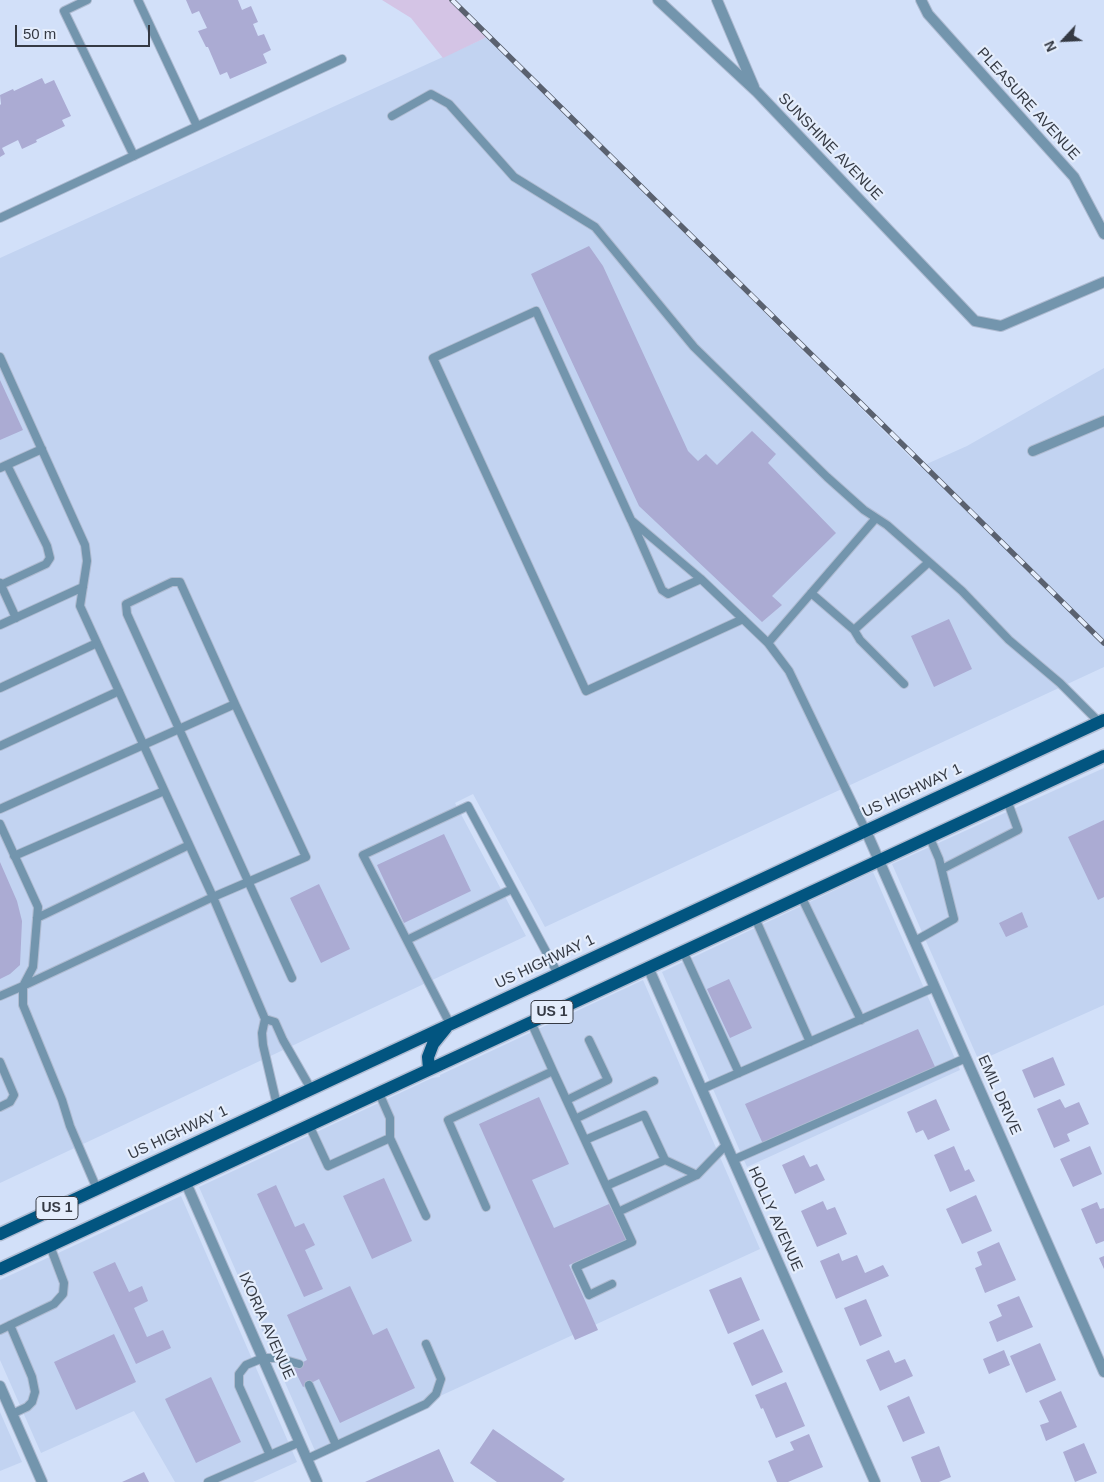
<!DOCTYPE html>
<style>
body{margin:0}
#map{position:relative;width:1104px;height:1482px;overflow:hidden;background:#d2e0f9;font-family:Helvetica,sans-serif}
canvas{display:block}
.north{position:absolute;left:1039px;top:15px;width:50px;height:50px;-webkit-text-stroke:4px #e4edfc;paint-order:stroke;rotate:245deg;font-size:14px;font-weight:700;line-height:20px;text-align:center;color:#353a44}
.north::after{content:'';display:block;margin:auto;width:18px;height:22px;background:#353a44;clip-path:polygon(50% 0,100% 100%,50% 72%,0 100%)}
.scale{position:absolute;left:15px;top:25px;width:135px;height:22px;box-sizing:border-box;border:2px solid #353a44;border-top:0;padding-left:6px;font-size:15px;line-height:18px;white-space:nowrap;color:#353a44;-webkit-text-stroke:4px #e4edfc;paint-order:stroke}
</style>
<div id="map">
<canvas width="1104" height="1482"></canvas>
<div class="north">N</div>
<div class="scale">50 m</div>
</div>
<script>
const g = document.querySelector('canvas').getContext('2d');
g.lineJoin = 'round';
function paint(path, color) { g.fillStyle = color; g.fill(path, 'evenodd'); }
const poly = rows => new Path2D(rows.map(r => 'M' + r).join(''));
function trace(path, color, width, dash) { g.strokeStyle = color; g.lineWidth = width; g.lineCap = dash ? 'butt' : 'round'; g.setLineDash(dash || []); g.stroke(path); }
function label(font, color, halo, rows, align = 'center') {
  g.font = font + ' Helvetica,sans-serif'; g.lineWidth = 4.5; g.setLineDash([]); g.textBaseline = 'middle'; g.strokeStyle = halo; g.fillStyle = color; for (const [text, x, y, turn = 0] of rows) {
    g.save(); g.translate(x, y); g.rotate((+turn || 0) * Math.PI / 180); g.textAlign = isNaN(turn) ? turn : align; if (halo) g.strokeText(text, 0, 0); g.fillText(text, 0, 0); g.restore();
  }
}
paint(poly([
 [487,37,920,467,967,446,1104,368,1104,667,545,927,473,794,455,803,526,936,0,1183,0,258],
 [1104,768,1104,1005,979,1061,892,864],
 [873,872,960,1070,747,1167,662,972],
 [643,980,760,1249,316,1453,199,1187,432,1078,440,1077,440,1075],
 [181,1196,297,1462,253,1482,175,1482,134,1411,41,1453,0,1360,0,1280],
 [0,1412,22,1462,0,1471]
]), '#c2d3f1');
paint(poly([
 [382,0,450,0,487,37,443,58,411,18]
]), '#d4c4e5');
paint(poly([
 [186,0,238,0,242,10,251,6,258,22,253,24,258,36,264,34,271,50,263,54,267,63,230,79,227,72,220,75,208,47,206,47,198,31,207,28,199,11,192,14],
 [42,78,45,84,54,80,71,116,62,120,65,126,36,140,37,142,22,149,18,140,2,148,5,154,0,157,0,105,1,104,0,95,13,89,14,91],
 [589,246,603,266,688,451,698,461,706,454,717,465,752,431,776,454,768,463,836,533,772,596,782,605,762,622,639,506,531,274],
 [0,380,23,430,0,440],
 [949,619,972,669,934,687,911,636],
 [1104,820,1104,897,1098,900,1068,837],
 [444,834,471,891,404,923,377,865],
 [0,862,17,901,22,921,20,965,10,974,0,979],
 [319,884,350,949,321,963,290,898],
 [1022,912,1028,927,1006,937,999,923],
 [729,979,752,1028,730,1038,707,989],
 [918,1029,936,1069,763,1144,745,1104],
 [1053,1057,1065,1085,1034,1098,1022,1070],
 [539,1097,569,1164,532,1180,554,1228,609,1204,626,1240,569,1265,598,1330,575,1340,479,1124],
 [936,1099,950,1130,928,1140,923,1130,916,1133,907,1112],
 [1060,1099,1065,1108,1079,1102,1089,1124,1067,1134,1070,1141,1054,1148,1037,1109],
 [954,1146,965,1171,969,1169,975,1181,950,1192,934,1155],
 [1090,1146,1102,1174,1073,1187,1060,1159],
 [804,1155,810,1167,817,1164,825,1180,795,1194,782,1165],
 [384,1178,412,1241,372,1259,343,1196],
 [276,1185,295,1227,304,1223,315,1245,305,1250,323,1289,304,1297,257,1194],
 [976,1195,992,1231,962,1244,946,1209],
 [823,1201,827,1210,835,1207,847,1234,817,1247,801,1211],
 [1097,1202,1100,1209,1104,1208,1104,1241,1096,1244,1081,1209],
 [999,1242,1016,1280,985,1293,975,1268,982,1265,977,1252],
 [839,1253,842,1261,857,1255,865,1273,883,1265,889,1276,836,1299,820,1261],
 [1104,1256,1104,1269,1099,1258],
 [115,1262,129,1292,142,1286,148,1301,134,1308,147,1337,163,1330,171,1348,136,1364,93,1272],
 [741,1277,760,1320,728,1334,709,1290],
 [350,1286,373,1335,387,1328,415,1388,340,1423,319,1379,303,1387,293,1367,307,1360,287,1315],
 [1019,1296,1033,1327,997,1342,989,1322,1002,1316,997,1305],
 [866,1299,882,1336,860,1346,844,1308],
 [763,1329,783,1372,752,1386,733,1343],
 [114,1334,136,1382,76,1410,54,1362],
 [1040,1343,1056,1380,1026,1393,1010,1356],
 [889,1350,895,1363,905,1359,913,1376,880,1391,866,1360],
 [1004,1350,1010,1365,989,1374,983,1359],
 [211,1377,241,1442,196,1463,165,1399],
 [786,1382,805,1426,776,1438,763,1408,761,1409,755,1395],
 [1061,1391,1077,1427,1046,1441,1040,1425,1049,1422,1039,1401],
 [909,1396,925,1433,903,1442,887,1406],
 [493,1429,565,1479,562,1482,497,1482,470,1463],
 [809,1434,823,1467,788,1482,777,1482,768,1461,794,1450,790,1442],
 [1084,1443,1097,1473,1075,1482,1063,1452],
 [939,1446,951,1477,939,1482,921,1482,911,1457],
 [439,1449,454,1482,365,1482],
 [144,1472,149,1482,122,1482]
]), '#ababd3');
const service = poly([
 [87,0,64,11,134,156],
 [138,0,197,126],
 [392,116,431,94,449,104,514,177,595,227,694,347,827,477,864,510,887,525,962,591,1009,640,1060,683,1099,722],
 [0,218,342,59],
 [0,357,85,545,87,561,80,606,213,897,265,1019,262,1033,263,1045,277,1105],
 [0,468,42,449],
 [632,522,662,590,668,594,701,579],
 [0,583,16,618],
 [1,585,46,564,50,558,47,546,7,465],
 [811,593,854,630],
 [743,619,586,691,433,358,536,311,631,520,701,579,743,619,768,643,789,671,866,831],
 [0,625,83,587],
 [768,643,876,518],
 [904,684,860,640,854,630,929,562],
 [0,688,97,643],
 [235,704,180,582,172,582,126,604,127,614,292,978],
 [0,746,119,691],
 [0,809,235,704,306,857,213,897,23,986],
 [0,824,38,907,33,967,23,986],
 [14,856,164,791],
 [942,869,1018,830,1007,800],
 [801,896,861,1020],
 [37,918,189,845],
 [755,918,810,1042],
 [407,940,512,889],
 [915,941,954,919,939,859,929,836],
 [683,951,739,1073],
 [0,996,23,986,23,1005,62,1100,70,1126,97,1189],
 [265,1019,275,1022,283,1040,311,1089],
 [450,1024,363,855,468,806,558,974],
 [0,1062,14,1095,10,1102,0,1107],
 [553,1071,632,1242,576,1267,589,1295,612,1284],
 [702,1089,935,987],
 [567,1100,608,1080,589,1040],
 [575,1119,654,1081],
 [309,1125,328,1166,390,1138,390,1118,379,1093],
 [390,1138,426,1216],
 [585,1140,644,1115,665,1160,606,1186],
 [665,1160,697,1175],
 [733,1160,966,1058],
 [486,1207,448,1120,553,1071,531,1022],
 [618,1212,697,1175,726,1145],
 [10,1325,32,1377,35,1392,32,1402,27,1407,12,1414],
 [0,1330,54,1304,63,1294,64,1283,50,1246],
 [309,1385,336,1445],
 [270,1455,239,1386,239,1374,246,1365,263,1358,278,1358,299,1364],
 [307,1459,426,1404,436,1394,441,1379,426,1344],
 [208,1482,300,1442]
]);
const minor = poly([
 [658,0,757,92,975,321,1001,326,1104,282],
 [717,0,754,87],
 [921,0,928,14,1074,177,1104,234],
 [1033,451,1104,421],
 [866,831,1104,1372],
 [648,967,875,1482],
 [186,1183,317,1482],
 [0,1386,42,1482]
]);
const primary = poly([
 [429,1069,428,1057,433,1044,446,1028],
 [0,1234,1104,720],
 [0,1269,1104,756]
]);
trace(service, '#afbbd1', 10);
trace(minor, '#afbbd1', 12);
trace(primary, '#afbbd1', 15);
trace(service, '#7395ad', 8);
trace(minor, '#7395ad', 10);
trace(primary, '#025580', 12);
const rail = poly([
 [452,0,1104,643]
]);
trace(rail, '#5a616f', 5.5);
trace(rail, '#e4edfc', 4, [11]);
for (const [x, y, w] of [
 [552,1012,42],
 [57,1208,42]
]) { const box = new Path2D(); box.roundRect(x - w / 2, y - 11.5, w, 23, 4); g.fillStyle = '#e4edfc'; g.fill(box); trace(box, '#353a44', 1); }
label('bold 14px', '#353a44', null, [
 ["US 1",552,1012],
 ["US 1",57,1208]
]);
label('15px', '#353a44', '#e4edfc', [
 ["PLEASURE AVENUE",1028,104,48],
 ["SUNSHINE AVENUE",830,147,46],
 ["US HIGHWAY 1",912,791,-25],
 ["US HIGHWAY 1",545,962,-25],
 ["EMIL DRIVE",999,1095,66],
 ["US HIGHWAY 1",178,1133,-25],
 ["HOLLY AVENUE",775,1219,66],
 ["IXORIA AVENUE",266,1326,66]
]);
</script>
